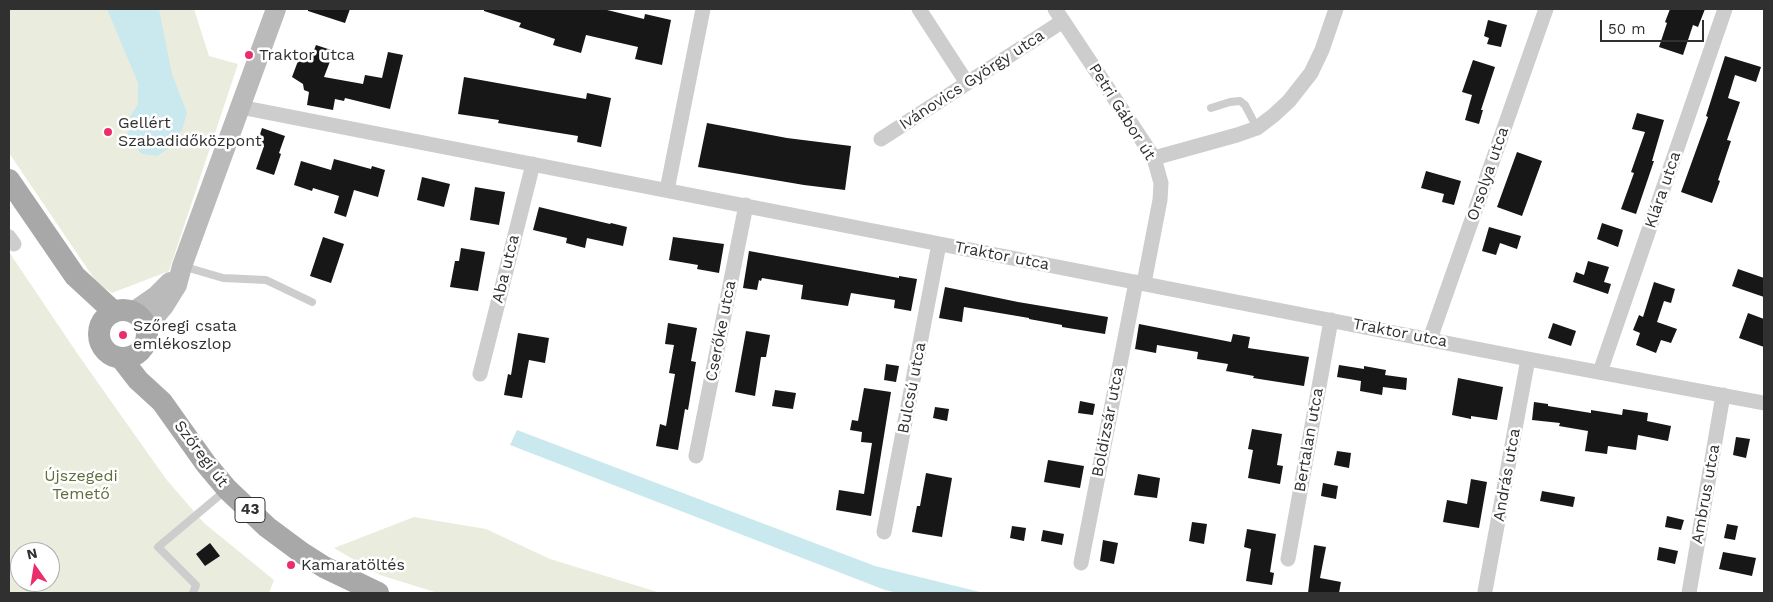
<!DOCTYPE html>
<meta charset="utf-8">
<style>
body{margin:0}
#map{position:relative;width:1773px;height:602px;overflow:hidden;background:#fff;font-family:"Work Sans",sans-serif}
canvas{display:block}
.frame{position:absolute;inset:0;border:10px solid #303030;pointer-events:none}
.north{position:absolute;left:10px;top:542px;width:50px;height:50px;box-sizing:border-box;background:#fff;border:1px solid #acacac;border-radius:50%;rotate:347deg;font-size:14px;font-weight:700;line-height:20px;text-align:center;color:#303030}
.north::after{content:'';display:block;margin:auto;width:18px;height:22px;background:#ec2d6b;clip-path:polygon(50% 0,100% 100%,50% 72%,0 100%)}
.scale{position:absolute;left:1600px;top:20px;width:104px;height:22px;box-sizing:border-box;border:2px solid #303030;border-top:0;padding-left:6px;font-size:15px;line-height:18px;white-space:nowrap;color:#303030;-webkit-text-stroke:4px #fff;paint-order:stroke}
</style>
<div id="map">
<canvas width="1773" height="602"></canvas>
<div class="frame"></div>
<div class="north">N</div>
<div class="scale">50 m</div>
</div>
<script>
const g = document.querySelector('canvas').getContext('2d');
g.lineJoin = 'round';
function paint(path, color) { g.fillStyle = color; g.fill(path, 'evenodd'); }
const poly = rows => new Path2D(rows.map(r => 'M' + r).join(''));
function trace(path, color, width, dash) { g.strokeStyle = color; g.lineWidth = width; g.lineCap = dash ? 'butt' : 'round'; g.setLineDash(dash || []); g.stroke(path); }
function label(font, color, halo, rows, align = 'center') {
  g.font = font + ' "Work Sans",sans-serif'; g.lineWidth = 5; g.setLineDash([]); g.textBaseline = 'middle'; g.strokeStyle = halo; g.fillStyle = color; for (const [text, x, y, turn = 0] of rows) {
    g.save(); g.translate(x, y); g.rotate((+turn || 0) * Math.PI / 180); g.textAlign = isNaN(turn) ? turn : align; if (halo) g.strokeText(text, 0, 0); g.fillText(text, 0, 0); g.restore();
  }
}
paint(poly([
 [9,9,194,9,209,56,238,64,169,271,112,293,97,283,9,153],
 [9,252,79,356,166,479,204,523,274,580,269,593,9,593],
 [20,552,50,552,50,582,20,582],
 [414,517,486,529,550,559,661,593,438,593,380,575,334,548]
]), '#eaeddd');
paint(poly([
 [107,9,159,9,172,74,187,113,182,130,169,148,157,156,142,154,133,144,128,135,126,123,138,104,138,83],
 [517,430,875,566,984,593,898,593,885,590,510,445]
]), '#c9e9ee');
paint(poly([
 [308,9,350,9,345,23,308,11],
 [484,9,603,9,644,19,645,14,671,20,662,65,635,59,638,47,586,35,581,53,553,45,555,39,519,27,521,23,484,11],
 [1670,9,1705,9,1698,27,1693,25,1683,55,1659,47,1667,23,1665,22],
 [1488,20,1507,25,1501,47,1487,44,1489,38,1484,36],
 [316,45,334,51,324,77,363,84,365,75,382,78,388,52,403,55,390,109,345,98,344,101,335,99,333,110,307,105,309,92,304,90,303,84,292,77,301,53,311,58],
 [1725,56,1761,67,1756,82,1735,75,1728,98,1740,102,1727,140,1731,141,1718,180,1720,181,1712,203,1681,192,1708,117,1706,116],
 [1473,60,1495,67,1481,110,1483,110,1479,124,1465,120,1472,95,1462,92],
 [464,77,586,99,587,93,611,98,601,147,577,142,578,136,498,123,499,120,458,114],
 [1637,113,1664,120,1652,161,1654,161,1636,214,1621,209,1634,173,1631,172,1645,132,1632,129],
 [707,123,787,138,851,146,845,190,804,185,698,167],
 [262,128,285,136,279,153,281,154,274,175,256,169,264,146,257,144],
 [1517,152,1542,161,1522,216,1497,207],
 [334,159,371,169,372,166,385,170,378,197,354,190,346,217,334,213,339,196,313,188,312,191,294,185,301,161,331,170],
 [1426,171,1461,181,1454,205,1442,202,1444,194,1421,188],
 [422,177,450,184,444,207,417,200],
 [475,187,505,192,499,225,470,220],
 [539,207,610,224,611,223,627,227,623,246,587,238,585,248,566,243,567,238,533,230],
 [1602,223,1623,230,1618,247,1597,239],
 [1489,227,1521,236,1517,249,1500,243,1496,255,1482,251],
 [323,237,344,244,331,283,310,276],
 [673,237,724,244,719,273,697,269,698,265,669,260],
 [461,248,485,252,478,291,450,287,455,261,459,261],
 [749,251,899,278,899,276,917,279,911,311,894,308,895,300,851,293,848,306,801,299,803,285,762,278,761,281,759,280,757,290,743,288],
 [1588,261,1609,267,1604,282,1611,284,1608,294,1573,282,1576,272,1584,275],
 [1738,269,1764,278,1764,297,1732,286],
 [1654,282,1675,289,1671,303,1664,301,1657,322,1677,329,1671,343,1661,340,1656,353,1636,345,1640,333,1633,330,1639,315,1643,317],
 [945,287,1018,302,1108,317,1105,334,1062,327,1062,325,1029,319,1029,318,964,307,962,322,939,318],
 [1748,313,1764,319,1764,347,1739,338],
 [668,323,697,328,691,361,696,362,688,410,685,409,678,450,656,446,660,424,666,426,675,374,669,373,674,345,665,344],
 [1553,323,1576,331,1571,346,1548,338],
 [1139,324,1231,342,1233,334,1250,337,1248,348,1309,357,1304,386,1253,378,1254,376,1226,371,1228,364,1197,359,1198,352,1157,345,1156,353,1135,349],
 [746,331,770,335,766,357,761,357,755,396,735,392],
 [518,333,549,338,545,363,529,360,522,398,504,395,508,374,511,375],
 [886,364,899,366,896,382,884,380],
 [1339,365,1364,369,1364,366,1386,370,1385,375,1407,378,1406,390,1383,387,1382,395,1360,391,1361,381,1337,377],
 [1458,378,1503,387,1497,420,1471,416,1471,419,1452,415],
 [864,388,891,392,871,516,836,510,839,490,864,494,872,443,861,442,862,432,850,430,852,420,858,421],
 [775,390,796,393,793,409,772,406],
 [1080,401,1095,404,1093,415,1078,413],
 [1534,402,1548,404,1548,406,1591,413,1591,410,1622,415,1623,409,1648,413,1647,421,1671,426,1668,441,1638,435,1636,450,1608,446,1607,454,1585,451,1588,431,1559,426,1560,423,1532,420],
 [935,407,949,409,947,421,933,418],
 [1252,429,1282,434,1277,465,1283,466,1280,484,1248,478,1253,450,1248,449],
 [1736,437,1750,439,1746,458,1733,455],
 [1337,451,1351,453,1349,468,1334,465],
 [1048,460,1084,466,1080,488,1044,482],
 [926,473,952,478,942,537,912,532,917,506,920,506],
 [1138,474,1160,478,1157,498,1134,495],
 [1471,479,1487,482,1479,528,1443,522,1447,500,1467,504],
 [1323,483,1338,486,1336,499,1321,496],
 [1542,491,1575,497,1573,507,1540,501],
 [1667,516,1684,520,1681,530,1665,527],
 [1192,522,1207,524,1204,544,1189,541],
 [1727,524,1738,526,1735,540,1724,538],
 [1012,526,1026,528,1024,541,1010,538],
 [1247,529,1276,534,1270,572,1274,573,1272,585,1246,581,1251,549,1244,547],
 [1043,530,1064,534,1062,545,1041,541],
 [1103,540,1118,543,1114,564,1100,561],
 [210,543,220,556,205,566,196,554],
 [1314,545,1326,547,1320,578,1341,582,1339,593,1308,593],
 [1659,547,1678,551,1675,564,1657,560],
 [1723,552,1756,558,1752,576,1719,569]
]), '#171717');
trace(poly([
 [1211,108,1230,102,1240,101,1245,105,1257,128],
 [182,266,223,278,266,280,312,302],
 [193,593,196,585,158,547,226,490]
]), '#cdcdcd', 8);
trace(poly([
 [919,9,967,83],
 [1055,9,1154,158,1161,183,1160,200,1144,283],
 [240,107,1528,359,1764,403],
 [881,139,1063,21],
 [1154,158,1237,135,1257,128,1274,115,1289,101,1311,73,1322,50,1336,9],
 [667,190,703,9],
 [9,237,14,244],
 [1430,339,1546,9],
 [1600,372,1725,9],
 [480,374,533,164],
 [696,456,746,205],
 [884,532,939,244],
 [1288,559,1331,320],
 [1081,563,1136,282],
 [1485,591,1528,359],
 [1689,593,1723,395]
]), '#cdcdcd', 15);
trace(poly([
 [133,312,156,296,170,282],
 [147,326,164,306,177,285,182,266,276,9]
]), '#bababa', 20);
trace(poly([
 [9,180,75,276,114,312],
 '99 334a24 24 0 1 1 48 0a24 24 0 1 1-48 0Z',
 [121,358,138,380,162,402,206,464,227,489,267,527,302,553,324,567,378,593]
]), '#a8a8a8', 22);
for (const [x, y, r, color] of [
 [249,55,5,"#ec2d6b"],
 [108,132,5,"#ec2d6b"],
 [123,335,5,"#ec2d6b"],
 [291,565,5,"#ec2d6b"]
]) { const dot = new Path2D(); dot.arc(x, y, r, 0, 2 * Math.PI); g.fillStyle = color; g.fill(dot); trace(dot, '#fff', 2); }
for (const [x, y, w] of [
 [250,510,30]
]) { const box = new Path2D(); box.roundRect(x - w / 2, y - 12.5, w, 25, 4); g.fillStyle = '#fff'; g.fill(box); trace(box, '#303030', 1); }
label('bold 15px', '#303030', null, [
 ["43",250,510]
]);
label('16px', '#303030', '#fff', [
 ["Traktor utca",259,55],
 ["Gellért",118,123],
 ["Szabadidőközpont",118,141],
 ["Szőregi csata",133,326],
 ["emlékoszlop",133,344],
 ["Kamaratöltés",301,565]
], 'left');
label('16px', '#303030', '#fff', [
 ["Ivánovics György utca",972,80,-33],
 ["Petri Gábor út",1122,112,58],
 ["Orsolya utca",1488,174,-71],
 ["Klára utca",1663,190,-71],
 ["Traktor utca",1002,256,11],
 ["Aba utca",506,269,-76],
 ["Cserőke utca",721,331,-79],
 ["Traktor utca",1400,333,11],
 ["Bulcsú utca",912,388,-79],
 ["Boldizsár utca",1108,422,-79],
 ["Bertalan utca",1309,440,-80],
 ["Szőregi út",201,454,53],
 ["András utca",1507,475,-80],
 ["Ambrus utca",1706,494,-80]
]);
label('16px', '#5f6e3b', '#fff', [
 ["Újszegedi",81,476],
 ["Temető",81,494]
]);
</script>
